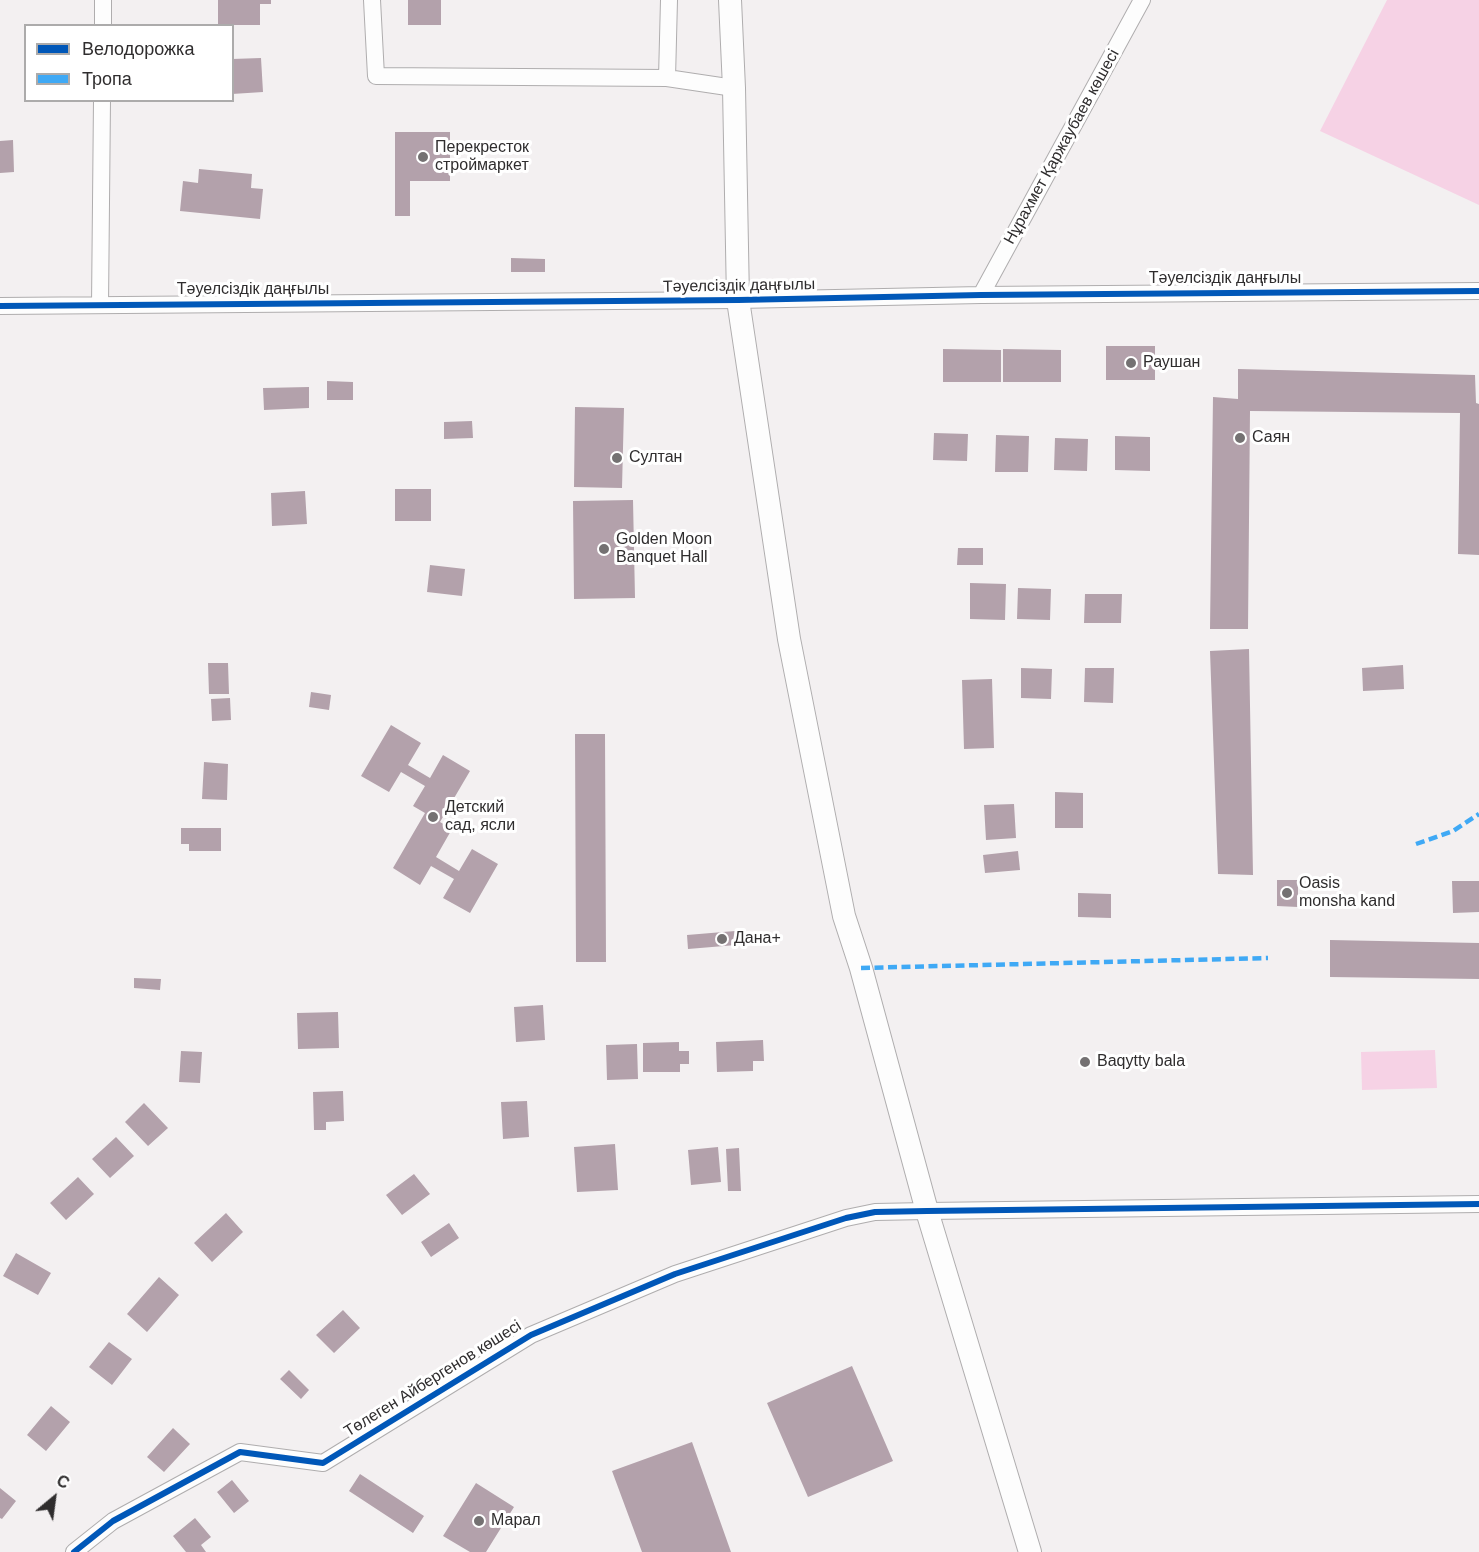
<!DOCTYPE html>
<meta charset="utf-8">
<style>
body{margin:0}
#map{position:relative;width:1479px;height:1552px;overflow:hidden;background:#f3f0f1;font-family:Arial,sans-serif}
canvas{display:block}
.legend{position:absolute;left:24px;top:24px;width:210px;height:78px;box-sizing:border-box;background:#fff;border:2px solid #acabab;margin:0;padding:8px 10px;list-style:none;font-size:18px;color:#2f2d2e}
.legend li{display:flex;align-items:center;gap:12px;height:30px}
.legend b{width:30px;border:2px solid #acabab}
.north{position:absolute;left:24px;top:1468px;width:60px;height:60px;-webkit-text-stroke:4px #fff;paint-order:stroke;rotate:29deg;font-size:16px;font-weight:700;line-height:24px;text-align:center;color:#2f2d2e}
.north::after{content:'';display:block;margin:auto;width:21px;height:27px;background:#2f2d2e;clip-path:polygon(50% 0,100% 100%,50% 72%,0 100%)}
</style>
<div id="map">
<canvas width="1479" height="1552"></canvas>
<ul class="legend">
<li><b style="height:8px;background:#0057b8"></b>Велодорожка</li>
<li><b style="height:8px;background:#3fa9f5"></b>Тропа</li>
</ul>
<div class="north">С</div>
</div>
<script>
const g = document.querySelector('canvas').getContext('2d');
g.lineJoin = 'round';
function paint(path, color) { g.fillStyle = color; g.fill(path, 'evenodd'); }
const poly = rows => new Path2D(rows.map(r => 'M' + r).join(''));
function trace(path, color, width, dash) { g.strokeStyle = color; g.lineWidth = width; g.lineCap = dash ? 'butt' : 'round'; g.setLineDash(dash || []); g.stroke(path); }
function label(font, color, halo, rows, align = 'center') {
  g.font = font + ' Arial,sans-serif'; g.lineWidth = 6; g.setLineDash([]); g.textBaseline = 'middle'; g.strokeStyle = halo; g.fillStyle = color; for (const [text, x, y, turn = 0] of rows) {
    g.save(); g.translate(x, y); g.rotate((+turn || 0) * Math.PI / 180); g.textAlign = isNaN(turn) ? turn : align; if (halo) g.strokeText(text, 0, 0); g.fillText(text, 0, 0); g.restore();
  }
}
paint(poly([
 [1387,0,1479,0,1479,205,1320,131],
 [1435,1050,1437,1088,1362,1090,1361,1052]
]), '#f6d2e5');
paint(poly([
 [218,0,271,0,271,4,260,4,260,25,218,25],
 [408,0,441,0,441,25,408,25],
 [261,58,263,92,232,94,232,59],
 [395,132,450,132,450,181,410,181,410,216,395,216],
 [13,140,14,172,0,173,0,141],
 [199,169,252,174,251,188,263,189,260,219,180,211,183,181,198,183],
 [511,258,545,259,545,272,511,272],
 [1106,346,1155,346,1155,380,1106,380],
 [943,349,1001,350,1001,382,943,382],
 [1003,349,1061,350,1061,382,1003,382],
 [1238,369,1475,375,1476,403,1479,404,1479,555,1458,554,1460,413,1250,411,1248,629,1210,629,1213,397,1238,399],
 [327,381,353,382,353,400,327,400],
 [309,387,309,408,264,410,263,388],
 [575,407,624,408,622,488,574,487],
 [472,421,473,438,444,439,444,422],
 [934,433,968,434,967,461,933,460],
 [996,435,1029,436,1028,472,995,472],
 [1115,436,1150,437,1150,471,1115,470],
 [1055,438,1088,439,1087,471,1054,470],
 [395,489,431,489,431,521,395,521],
 [305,491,307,524,272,526,271,493],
 [633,500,635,598,574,599,573,501],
 [958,548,983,548,983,565,957,565],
 [430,565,465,569,462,596,427,592],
 [970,583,1006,584,1005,620,970,619],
 [1018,588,1051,589,1050,620,1017,619],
 [1085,594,1122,594,1121,623,1084,623],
 [1249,649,1253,875,1218,874,1210,651],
 [208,663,228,663,229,694,209,694],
 [1403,665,1404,689,1363,691,1362,668],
 [1021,668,1052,669,1051,699,1021,698],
 [1085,668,1114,668,1113,703,1084,702],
 [992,679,994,748,964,749,962,680],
 [311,692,331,695,329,710,309,707],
 [230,698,231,720,212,721,211,699],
 [391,725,421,743,408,765,430,778,443,755,470,771,440,822,452,829,436,857,459,871,472,849,498,864,470,913,443,898,454,879,431,866,420,885,393,868,425,813,413,806,425,786,401,772,389,792,361,776],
 [575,734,605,734,606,962,576,962],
 [204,762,228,764,227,800,202,799],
 [1055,792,1083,793,1083,828,1055,828],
 [1014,804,1016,838,986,840,984,805],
 [181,828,221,828,221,851,189,851,189,844,181,844],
 [1018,851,1020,870,985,873,983,855],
 [1277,880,1298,880,1298,907,1277,906],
 [1452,881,1479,881,1479,912,1453,913],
 [1078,893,1111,894,1111,918,1078,917],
 [735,931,736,945,688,949,687,935],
 [1330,940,1479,943,1479,979,1330,977],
 [134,978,161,979,160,990,134,988],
 [543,1005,545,1040,516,1042,514,1007],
 [338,1012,339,1048,298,1049,297,1013],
 [763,1040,764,1061,753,1061,753,1071,717,1072,716,1042],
 [679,1042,679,1051,689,1051,689,1064,680,1064,680,1072,643,1072,643,1043],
 [637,1044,638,1079,607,1080,606,1045],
 [181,1051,202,1052,200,1083,179,1082],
 [343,1091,344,1121,326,1122,326,1130,314,1130,313,1092],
 [527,1101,529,1137,503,1139,501,1102],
 [144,1103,168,1128,148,1146,125,1122],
 [116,1137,134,1156,110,1178,92,1159],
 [615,1144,618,1190,577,1192,574,1147],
 [718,1147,721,1182,691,1185,688,1150],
 [739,1148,741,1191,728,1191,726,1149],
 [414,1174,430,1194,402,1215,386,1195],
 [78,1177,94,1194,66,1220,50,1203],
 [226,1213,243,1232,212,1262,194,1243],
 [449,1223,459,1238,431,1257,421,1242],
 [16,1253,51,1273,38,1295,3,1276],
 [159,1277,179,1295,147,1332,127,1314],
 [343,1310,360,1328,334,1353,316,1335],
 [109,1342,132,1359,112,1385,89,1367],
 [852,1366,893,1461,808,1497,767,1403],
 [289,1370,309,1390,301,1399,280,1379],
 [51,1406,70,1422,46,1451,27,1435],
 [173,1428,190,1444,164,1472,147,1457],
 [692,1442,731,1552,642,1552,612,1471],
 [360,1474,424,1516,413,1533,349,1491],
 [232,1480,249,1501,234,1513,217,1492],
 [476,1483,514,1507,486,1552,470,1552,443,1536],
 [0,1488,16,1501,2,1519,0,1518],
 [195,1518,211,1537,201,1545,206,1552,186,1552,173,1536]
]), '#b3a1ab');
const minor = poly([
 [372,0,376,76,667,78,669,0],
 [103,26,103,0],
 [667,78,734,88],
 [981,295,1142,0],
 [100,305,102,100],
 [0,306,738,300,981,295,1479,291],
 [74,1552,113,1521,240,1452,323,1463,531,1335,675,1274,846,1218,875,1212,927,1211,1479,1204]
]);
const major = poly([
 [730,0,734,88,738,300,789,639,844,916,861,968,927,1211,1030,1552]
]);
trace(minor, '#afadae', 18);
trace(major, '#afadae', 24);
trace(minor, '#fdfdfd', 16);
trace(major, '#fdfdfd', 22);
trace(poly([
 [1416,844,1453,831,1479,814],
 [861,968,1268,958]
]), '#3fa9f5', 4.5, [9, 4.5]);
trace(poly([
 [0,306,738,300,981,295,1479,291],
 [74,1552,113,1521,240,1452,323,1463,531,1335,675,1274,846,1218,875,1212,927,1211,1479,1204]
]), '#0057b8', 6);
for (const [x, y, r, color] of [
 [423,157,6,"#747172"],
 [1131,363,6,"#747172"],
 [1240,438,6,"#747172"],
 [617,458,6,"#747172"],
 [604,549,6,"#747172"],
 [433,817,6,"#747172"],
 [1287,893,6,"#747172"],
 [722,939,6,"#747172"],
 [1085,1062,6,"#747172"],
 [479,1521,6,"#747172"]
]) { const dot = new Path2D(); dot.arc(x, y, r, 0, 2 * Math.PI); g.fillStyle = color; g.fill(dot); trace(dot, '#fff', 2); }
label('16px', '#2f2d2e', '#fff', [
 ["Нұрахмет Қаржаубаев көшесі",1062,147,-61],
 ["Тәуелсіздік даңғылы",1225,279],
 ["Тәуелсіздік даңғылы",739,286,-1],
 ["Тәуелсіздік даңғылы",253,290],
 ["Төлеген Айбергенов көшесі",433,1379,-32]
]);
label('16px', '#2f2d2e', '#fff', [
 ["Перекресток",435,148],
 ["строймаркет",435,166],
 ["Раушан",1143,363],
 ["Саян",1252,438],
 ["Султан",629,458],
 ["Golden Moon",616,540],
 ["Banquet Hall",616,558],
 ["Детский",445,808],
 ["сад, ясли",445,826],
 ["Oasis",1299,884],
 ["monsha kand",1299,902],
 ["Дана+",734,939],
 ["Baqytty bala",1097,1062],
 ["Марал",491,1521]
], 'left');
</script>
